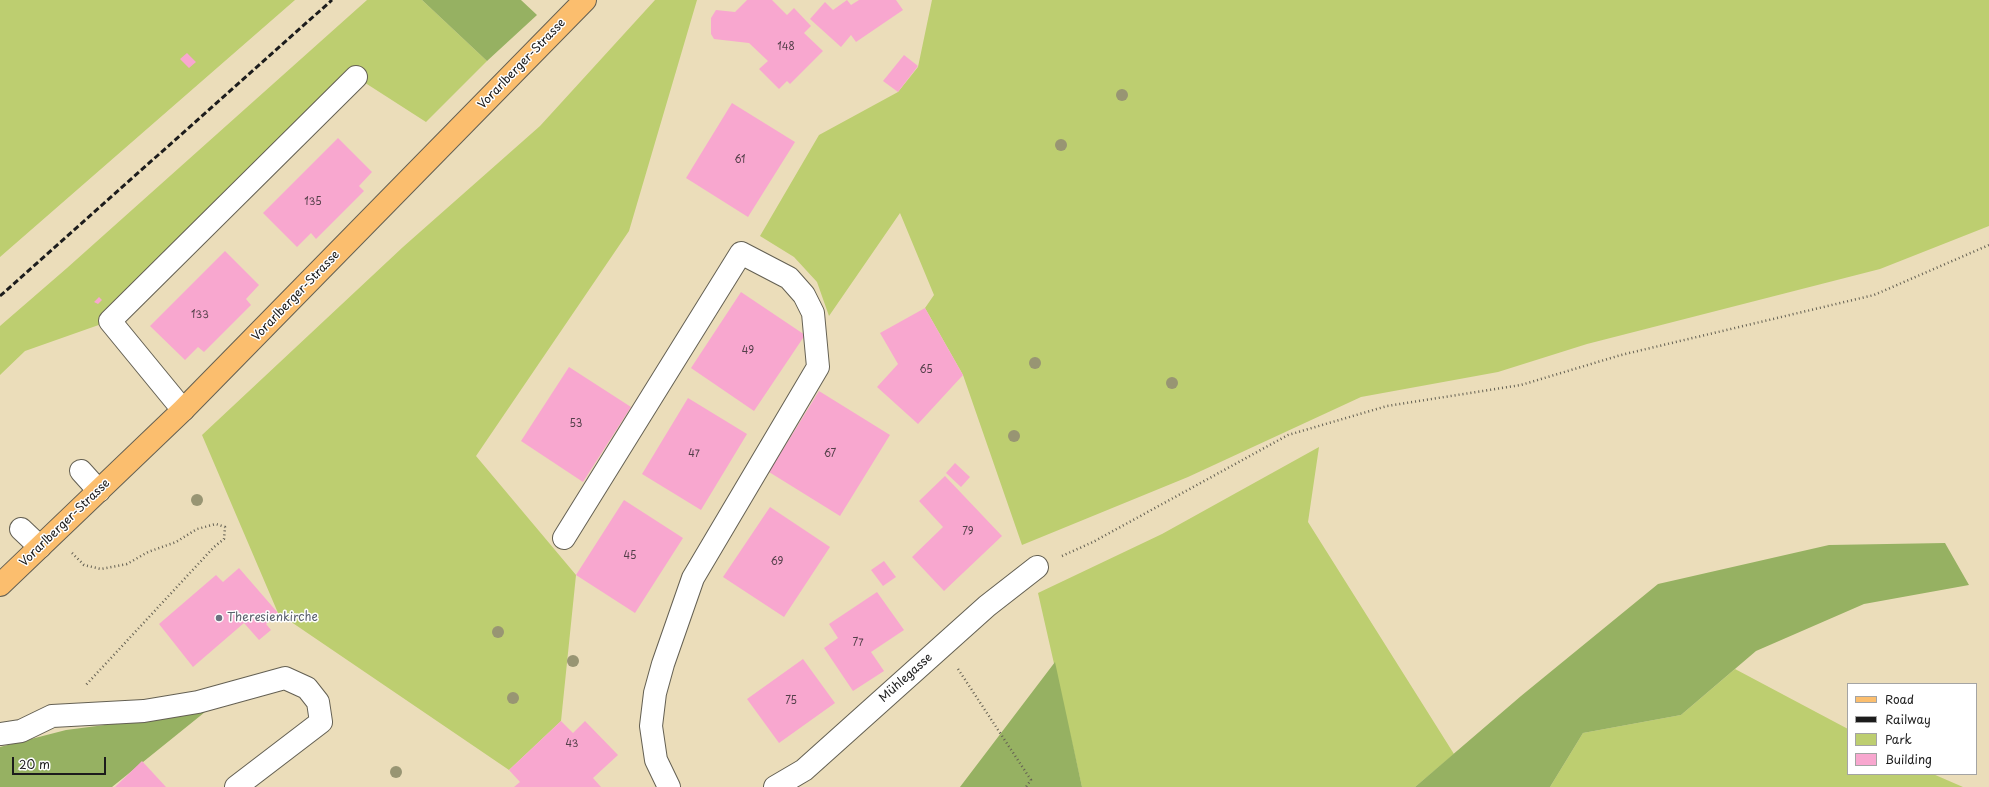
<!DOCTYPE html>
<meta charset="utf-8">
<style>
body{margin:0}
#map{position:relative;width:1989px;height:787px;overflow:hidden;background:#ebddba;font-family:"Playpen Sans",sans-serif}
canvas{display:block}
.legend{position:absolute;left:1847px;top:683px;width:130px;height:92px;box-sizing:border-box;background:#fff;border:1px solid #a4a4a4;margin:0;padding:5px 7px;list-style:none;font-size:12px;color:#1c1c1c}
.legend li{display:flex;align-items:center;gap:8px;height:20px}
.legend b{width:20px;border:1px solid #a4a4a4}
.scale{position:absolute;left:12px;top:757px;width:94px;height:18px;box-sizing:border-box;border:2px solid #1c1c1c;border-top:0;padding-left:5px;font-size:12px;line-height:14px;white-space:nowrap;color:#1c1c1c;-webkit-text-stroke:3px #fff;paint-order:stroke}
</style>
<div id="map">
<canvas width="1989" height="787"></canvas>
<ul class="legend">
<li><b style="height:5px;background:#fbbe6e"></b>Road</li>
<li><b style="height:5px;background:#1c1c1c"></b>Railway</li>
<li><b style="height:11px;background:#bdce70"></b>Park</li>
<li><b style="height:11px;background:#f8a7cf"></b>Building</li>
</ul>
<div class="scale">20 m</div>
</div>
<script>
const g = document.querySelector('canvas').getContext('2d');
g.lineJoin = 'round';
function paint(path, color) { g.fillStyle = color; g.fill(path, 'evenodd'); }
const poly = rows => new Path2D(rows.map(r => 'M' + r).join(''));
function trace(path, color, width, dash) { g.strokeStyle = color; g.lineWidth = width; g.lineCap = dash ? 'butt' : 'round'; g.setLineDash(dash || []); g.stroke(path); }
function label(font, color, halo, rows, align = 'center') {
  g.font = font + ' "Playpen Sans",sans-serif'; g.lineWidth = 3; g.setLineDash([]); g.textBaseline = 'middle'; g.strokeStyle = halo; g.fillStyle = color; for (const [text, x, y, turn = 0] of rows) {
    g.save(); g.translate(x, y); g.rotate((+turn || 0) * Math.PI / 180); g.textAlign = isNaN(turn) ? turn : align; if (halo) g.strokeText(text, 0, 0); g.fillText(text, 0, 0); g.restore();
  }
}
paint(poly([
 [0,0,295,0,0,257],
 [367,0,422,0,487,61,426,122,356,77,110,321,25,351,0,375,0,326,67,268],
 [655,0,697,0,629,231,476,456,576,575,561,721,509,770,278,613,202,435,403,247,540,126],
 [932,0,1989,0,1989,226,1880,269,1587,344,1498,372,1361,397,1188,477,1022,545,963,375,925,308,934,295,900,213,829,316,817,282,794,257,760,236,819,135,898,92,918,67],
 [1319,447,1308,522,1454,754,1415,787,1082,787,1038,593,1162,534],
 [1735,669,1848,729,1848,774,1933,774,1963,787,1550,787,1583,733,1681,715]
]), '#bdce70');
paint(poly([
 [422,0,521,0,537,15,487,61],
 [1945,543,1969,585,1864,604,1756,651,1681,715,1583,733,1550,787,1415,787,1521,696,1658,584,1829,545],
 [1055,662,1082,787,960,787],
 [205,712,112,787,0,787,0,747,66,730]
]), '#96b162');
paint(poly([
 [747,0,772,0,787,15,794,8,811,26,804,33,823,51,790,84,787,81,779,89,759,69,768,61,749,43,714,39,711,34,711,18,716,10,735,12],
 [847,0,851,5,859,0,896,0,903,10,856,42,851,35,841,47,810,19,825,2,833,10],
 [187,53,196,62,189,68,180,59],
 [904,55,918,66,898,92,883,81],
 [732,103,795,142,748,217,686,178],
 [338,138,372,172,359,186,364,191,316,239,311,233,297,247,263,213],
 [225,251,259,285,246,299,251,305,204,352,198,347,185,360,150,326],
 [741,292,805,335,754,411,691,368],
 [99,297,102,300,98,304,94,302],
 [925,308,963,375,918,424,877,387,898,364,880,333],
 [569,367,631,407,583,482,521,441],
 [819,391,890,435,840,516,769,472],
 [688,398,747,434,701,510,642,474],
 [955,463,970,477,961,487,946,473],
 [945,476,1002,536,944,591,912,557,943,527,919,501],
 [624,500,683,538,635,613,576,575],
 [770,507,830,547,784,617,723,577],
 [884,561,896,577,883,586,871,570],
 [239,568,278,613,266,624,271,630,259,640,244,623,193,667,159,624,216,575,223,582],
 [877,592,904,630,871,652,884,671,853,691,824,648,838,638,829,624],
 [803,659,835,703,779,743,747,699],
 [561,721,573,733,585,721,618,755,593,778,601,787,514,787,520,782,509,770],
 [142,761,166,787,115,787]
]), '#f8a7cf');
const minor = poly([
 [183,410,110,321,356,77],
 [81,471,99,491],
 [21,529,40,547],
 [564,538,741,253,789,278,804,295,813,313,818,367,693,578,663,664,655,693,651,726,656,760,669,787],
 [0,734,21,731,52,716,144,711,198,702,285,678,307,688,318,702,321,722,236,787],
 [775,787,804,770,987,606,1037,567]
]);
const major = poly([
 [0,585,183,410,585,0]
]);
trace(minor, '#646053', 24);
trace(major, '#646053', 24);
trace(poly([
 [72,553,84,565,101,569,127,564,148,552,176,542,197,529,216,524,225,527,224,539,214,547,85,686],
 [1062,556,1093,542,1288,435,1387,406,1521,385,1621,355,1874,295,1989,245],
 [958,669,1031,780,1026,787]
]), '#646053', 2.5, [1, 3]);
trace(minor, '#fff', 22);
trace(major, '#fbbe6e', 22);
trace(poly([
 [0,296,332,0]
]), '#1c1c1c', 3, [6, 3]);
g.fillStyle = '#989573';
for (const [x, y] of [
 [1122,95],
 [1061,145],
 [1035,363],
 [1172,383],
 [1014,436],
 [197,500],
 [498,632],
 [573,661],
 [513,698],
 [396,772]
]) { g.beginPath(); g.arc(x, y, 6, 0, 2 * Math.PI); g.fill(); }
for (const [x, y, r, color] of [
 [219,618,4,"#6b7280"]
]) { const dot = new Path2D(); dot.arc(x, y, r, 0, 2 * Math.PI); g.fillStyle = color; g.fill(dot); trace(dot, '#fff', 1.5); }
label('10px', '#533f49', null, [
 ["148",786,47],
 ["61",740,160],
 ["135",313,202],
 ["133",200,315],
 ["49",748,351],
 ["65",926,370],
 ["53",576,424],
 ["47",694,454],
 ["67",830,454],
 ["79",968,532],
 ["45",630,556],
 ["69",777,562],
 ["77",858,643],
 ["75",791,701],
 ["43",572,744]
]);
label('12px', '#1c1c1c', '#fff', [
 ["Vorarlberger-Strasse",522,64,-46],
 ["Vorarlberger-Strasse",296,296,-46],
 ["Vorarlberger-Strasse",65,523,-44],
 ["Mühlegasse",906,678,-42]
]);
label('12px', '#5b616d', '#fff', [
 ["Theresienkirche",227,618]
], 'left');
</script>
